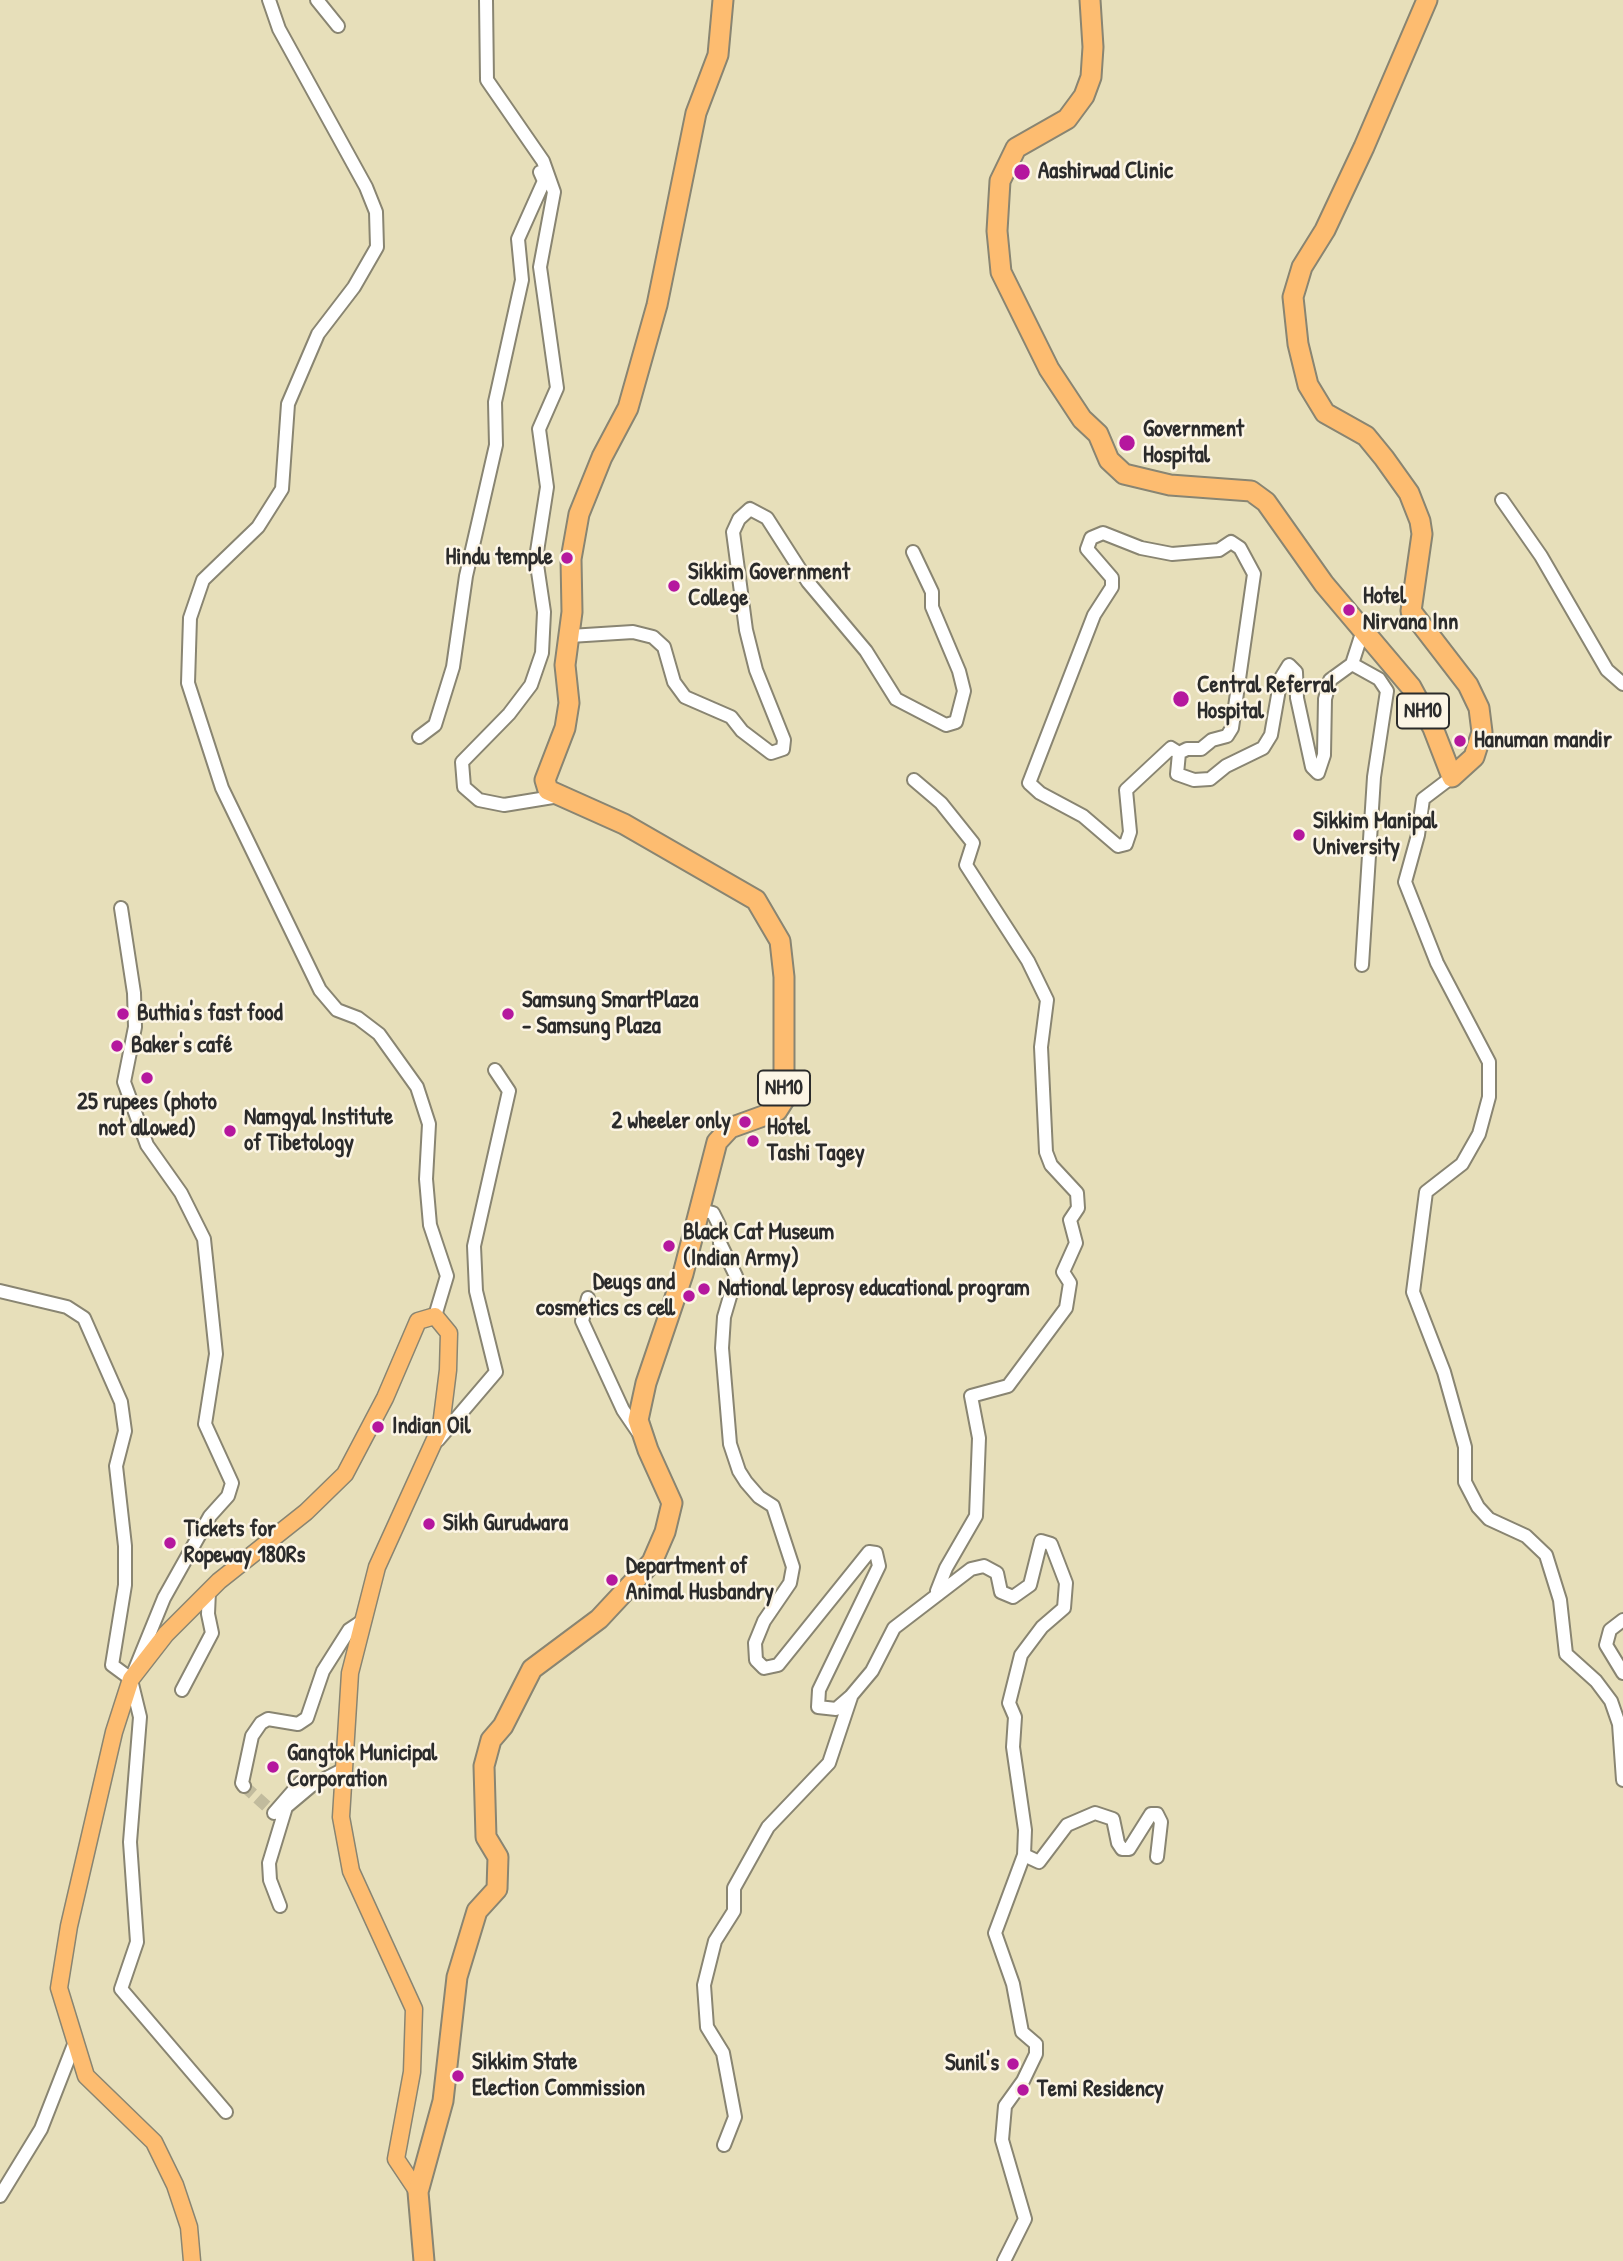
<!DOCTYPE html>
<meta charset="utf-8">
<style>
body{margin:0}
canvas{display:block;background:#e7dfba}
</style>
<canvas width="1623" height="2261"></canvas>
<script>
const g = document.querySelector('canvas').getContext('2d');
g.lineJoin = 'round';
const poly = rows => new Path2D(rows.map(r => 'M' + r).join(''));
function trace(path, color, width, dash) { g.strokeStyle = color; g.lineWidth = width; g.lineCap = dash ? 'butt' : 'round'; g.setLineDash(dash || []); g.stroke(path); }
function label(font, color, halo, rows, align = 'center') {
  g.font = font + ' "Patrick Hand",sans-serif'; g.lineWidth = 5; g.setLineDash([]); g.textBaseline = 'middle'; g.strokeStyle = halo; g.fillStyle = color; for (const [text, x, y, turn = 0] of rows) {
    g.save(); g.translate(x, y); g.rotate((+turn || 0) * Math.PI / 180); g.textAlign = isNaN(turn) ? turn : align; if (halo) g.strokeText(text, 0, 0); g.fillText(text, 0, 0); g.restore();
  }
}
trace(poly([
 [244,1786,274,1813]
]), '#c1bb9d', 12, [12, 6]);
const minor = poly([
 [269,0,279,29,366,187,376,212,377,247,354,287,318,334,288,404,282,489,258,527,203,580,190,618,188,683,222,788,320,990,337,1010,358,1018,379,1034,417,1087,429,1124,426,1179,430,1225,447,1276,435,1316],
 [317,0,338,26],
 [486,0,487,80,543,161,554,192,540,267,557,388,539,429,547,487,536,558,544,612,542,653,531,685,509,714,462,762,464,787,479,800,504,805,559,796],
 [1502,500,1541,556,1607,670,1623,684],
 [570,636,633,632,653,637,664,647,674,682,685,697,731,717,742,731,771,753,783,749,784,740,756,670,746,630,733,532,739,519,750,509,767,518,808,582,866,651,896,699,946,725,956,722,964,691,959,671,932,607,932,592,913,552],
 [1352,664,1363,630],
 [419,737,435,725,453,667,466,576,496,445,495,402,522,280,518,239,544,181,540,172],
 [1179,753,1187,749,1201,749,1212,740,1227,736,1232,728,1254,574,1240,548,1231,542,1219,550,1172,554,1141,548,1103,533,1091,538,1087,549,1112,578,1112,587,1094,615,1029,783,1040,793,1083,816,1118,846,1126,844,1130,832,1126,790,1171,748,1179,753,1177,774,1194,780,1210,779,1226,766,1263,748,1271,735,1281,678,1289,665,1296,672,1297,698,1312,767,1318,773,1324,755,1325,699,1330,680,1352,664,1379,679,1387,691,1374,777,1362,965],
 [1452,777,1423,799,1418,835,1405,882,1437,963,1489,1062,1489,1097,1479,1134,1462,1164,1426,1192,1413,1292,1444,1372,1465,1447,1465,1482,1478,1507,1489,1519,1526,1536,1546,1555,1560,1600,1566,1654,1596,1681,1611,1701,1619,1724,1623,1780],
 [914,780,941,803,973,843,966,865,1028,961,1047,1000,1041,1047,1046,1152,1051,1165,1077,1193,1078,1208,1070,1220,1076,1243,1063,1272,1070,1283,1066,1308,1008,1386,971,1396,979,1438,976,1516,946,1568,937,1591],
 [700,1210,713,1213,719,1225,720,1243,736,1276,724,1317,722,1348,730,1444,739,1471,746,1482,759,1497,773,1506,793,1567,790,1583,764,1621,755,1643,756,1660,764,1668,778,1665,869,1552,876,1553,879,1566,819,1690,818,1707,836,1709,851,1696,872,1671,894,1628,971,1569,984,1566,997,1573,1001,1592,1013,1597,1030,1585,1041,1541,1051,1544,1066,1583,1064,1608,1042,1627,1021,1655,1009,1703,1015,1717,1013,1747,1025,1830,1024,1855,995,1933,1013,1984,1022,2032,1036,2044,1036,2054,1023,2081,1005,2106,1002,2140,1025,2219,1004,2261],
 [0,1291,67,1307,84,1318,121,1402,125,1431,116,1466,125,1546,125,1585,112,1665,131,1679,164,1598,210,1516,228,1496,232,1483,205,1424,216,1354,204,1239,181,1193,147,1145,124,1082,135,1027,134,993,121,908],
 [588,1298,582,1321,623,1410,638,1432],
 [438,1440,496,1372,476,1291,474,1246,509,1091,495,1070],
 [1623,1620,1610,1630,1606,1645,1623,1673],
 [131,1680,140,1717,130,1842,137,1942,121,1989,226,2112],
 [182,1690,212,1633,208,1614,209,1591],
 [244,1786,242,1783,252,1736,261,1723,268,1719,298,1724,307,1718,323,1671,349,1630,364,1620],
 [274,1813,301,1782,311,1786],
 [1024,1855,1039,1862,1067,1825,1095,1813,1113,1819,1118,1843,1122,1849,1129,1849,1151,1814,1157,1814,1161,1822,1157,1857],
 [280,1906,270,1880,269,1863,286,1807,311,1786,344,1769],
 [724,2145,735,2117,723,2053,707,2027,704,1985,715,1941,734,1911,734,1888,768,1827,829,1763,851,1697],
 [0,2196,41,2129,75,2042]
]);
const major = poly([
 [192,2261,189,2227,175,2185,154,2142,86,2076,59,1988,69,1926,114,1732,131,1679,166,1634,219,1581,306,1512,345,1474,385,1398,418,1321,435,1316,449,1333,448,1370,441,1426,377,1567,350,1673,341,1817,351,1871,414,2009,412,2072,396,2159,418,2192]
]);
const highway = poly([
 [1090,0,1093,47,1091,77,1084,96,1067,119,1016,148,1000,181,997,231,1001,272,1049,369,1082,419,1098,434,1109,460,1124,474,1170,485,1251,491,1266,502,1324,584,1411,687,1433,728,1452,777,1474,757,1482,732,1479,708,1468,685,1411,611,1422,534,1420,521,1409,493,1384,458,1366,436,1325,413,1308,385,1298,344,1293,297,1302,267,1325,230,1364,147,1427,0],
 [424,2261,418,2192,443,2101,457,1977,477,1911,497,1889,498,1857,486,1837,484,1766,491,1740,503,1726,532,1669,599,1619,652,1562,665,1532,672,1503,648,1450,638,1420,646,1383,683,1274,717,1142,730,1128,777,1111,784,1100,784,977,780,941,756,900,624,824,548,790,545,780,565,728,569,703,565,665,572,612,571,559,579,514,602,457,628,408,657,305,696,113,718,55,723,0]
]);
trace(minor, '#898572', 16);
trace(major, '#898572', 19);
trace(highway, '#898572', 23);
trace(minor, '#fff', 12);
trace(major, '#fdbc70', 16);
trace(highway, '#fdbc70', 19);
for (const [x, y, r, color] of [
 [1022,172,9,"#b5179e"],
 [1127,443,9,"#b5179e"],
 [567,558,7,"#b5179e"],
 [674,586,7,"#b5179e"],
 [1349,610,7,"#b5179e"],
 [1181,699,9,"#b5179e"],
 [1460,741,7,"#b5179e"],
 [1299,835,7,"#b5179e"],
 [123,1014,7,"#b5179e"],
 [508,1014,7,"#b5179e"],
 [117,1046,7,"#b5179e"],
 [147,1078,7,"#b5179e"],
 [745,1122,7,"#b5179e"],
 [230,1131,7,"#b5179e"],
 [753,1141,7,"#b5179e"],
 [669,1246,7,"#b5179e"],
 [704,1289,7,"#b5179e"],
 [689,1296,7,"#b5179e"],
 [378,1427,7,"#b5179e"],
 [429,1524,7,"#b5179e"],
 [170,1543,7,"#b5179e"],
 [612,1580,7,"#b5179e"],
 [273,1767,7,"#b5179e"],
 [1013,2064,7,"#b5179e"],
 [458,2076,7,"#b5179e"],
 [1023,2090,7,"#b5179e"]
]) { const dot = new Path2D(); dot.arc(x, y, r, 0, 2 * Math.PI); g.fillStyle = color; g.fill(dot); trace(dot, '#fcf5e5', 2.5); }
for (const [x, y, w] of [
 [1423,711,52],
 [784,1088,52]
]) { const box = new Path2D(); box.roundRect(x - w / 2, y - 17.5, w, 35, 5); g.fillStyle = '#fcf5e5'; g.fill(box); trace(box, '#2b2b2b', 2); }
label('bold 21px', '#2b2b2b', null, [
 ["NH10",1423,711],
 ["NH10",784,1088]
]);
label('bold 23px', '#2b2b2b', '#fcf5e5', [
 ["Aashirwad Clinic",1038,172],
 ["Government",1143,430],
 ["Hospital",1143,456],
 ["Hindu temple",553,558,"right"],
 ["Sikkim Government",688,573],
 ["College",688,599],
 ["Hotel",1363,597],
 ["Nirvana Inn",1363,623],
 ["Central Referral",1197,686],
 ["Hospital",1197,712],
 ["Hanuman mandir",1474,741],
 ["Sikkim Manipal",1313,822],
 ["University",1313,848],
 ["Samsung SmartPlaza",522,1001],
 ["- Samsung Plaza",522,1027],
 ["Buthia's fast food",137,1014],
 ["Baker's café",131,1046],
 ["25 rupees (photo",147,1103,"center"],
 ["not allowed)",147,1129,"center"],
 ["Namgyal Institute",244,1118],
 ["of Tibetology",244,1144],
 ["2 wheeler only",731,1122,"right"],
 ["Hotel",767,1128],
 ["Tashi Tagey",767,1154],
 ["Black Cat Museum",683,1233],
 ["(Indian Army)",683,1259],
 ["Deugs and",675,1283,"right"],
 ["cosmetics cs cell",675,1309,"right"],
 ["National leprosy educational program",718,1289],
 ["Indian Oil",392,1427],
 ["Sikh Gurudwara",443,1524],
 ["Tickets for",184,1530],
 ["Ropeway 180Rs",184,1556],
 ["Department of",626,1567],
 ["Animal Husbandry",626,1593],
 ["Gangtok Municipal",287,1754],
 ["Corporation",287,1780],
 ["Sikkim State",472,2063],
 ["Election Commission",472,2089],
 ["Sunil's",999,2064,"right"],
 ["Temi Residency",1037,2090]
], 'left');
</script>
